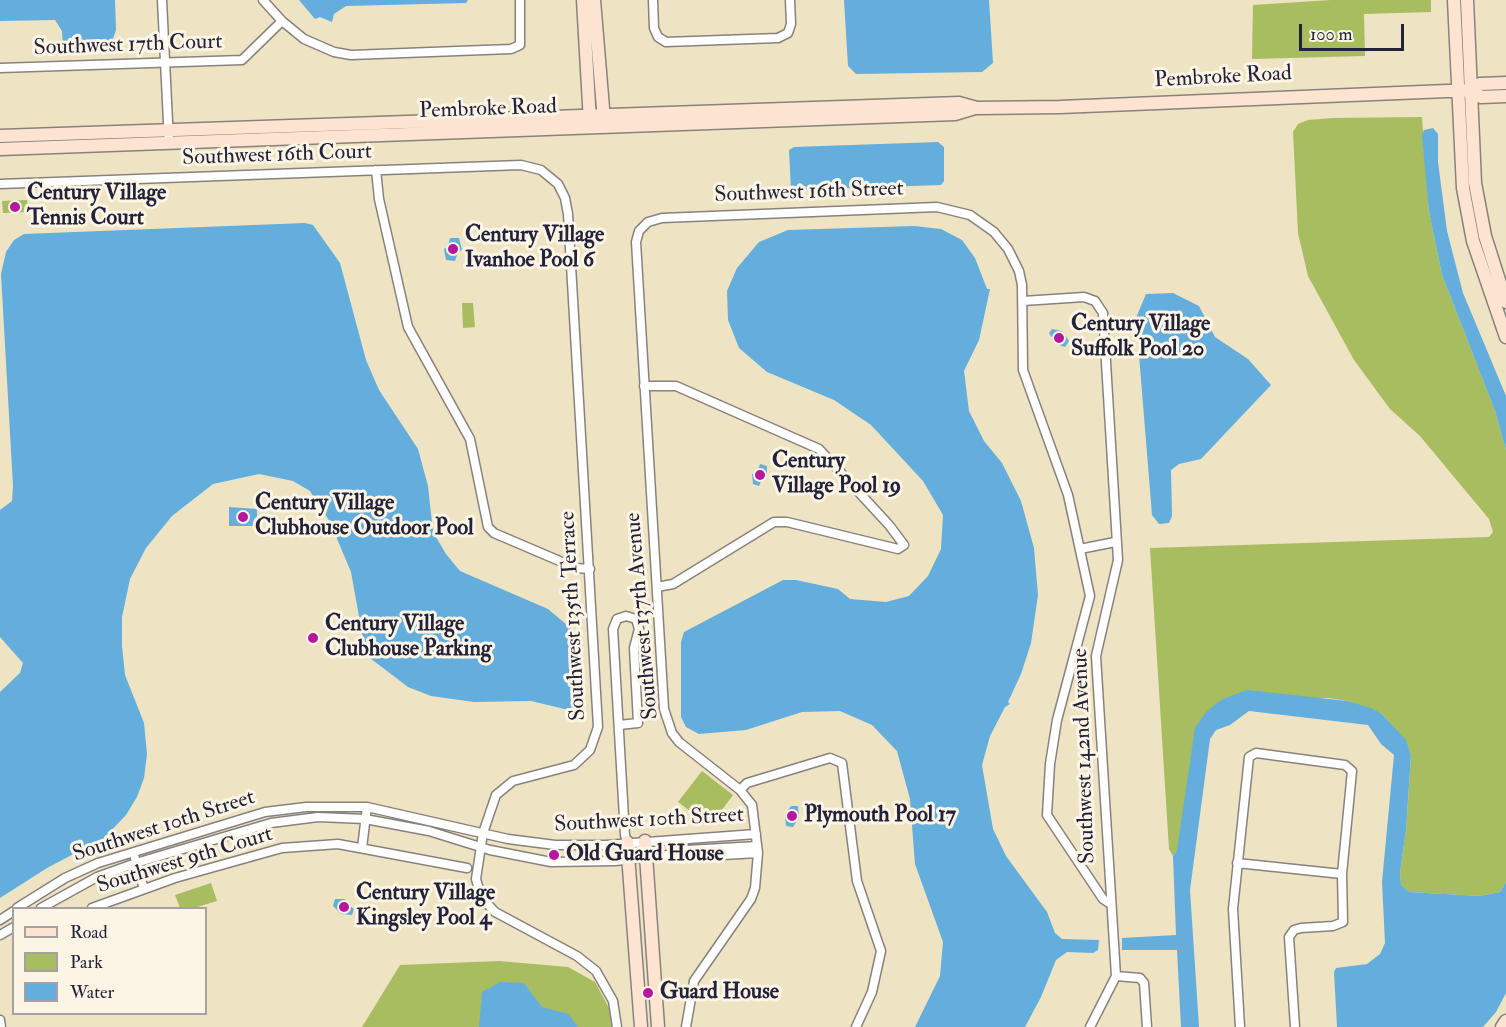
<!DOCTYPE html>
<style>
body{margin:0}
#map{position:relative;width:1506px;height:1027px;overflow:hidden;background:#eee3c2;font-family:"IM FELL Double Pica",serif}
canvas{display:block}
.legend{position:absolute;left:12px;top:907px;width:195px;height:108px;box-sizing:border-box;background:#fcf5e5;border:2px solid #a5a1a1;margin:0;padding:8px 10px;list-style:none;font-size:18px;color:#22223b}
.legend li{display:flex;align-items:center;gap:12px;height:30px}
.legend b{width:30px;border:2px solid #a5a1a1}
.scale{position:absolute;left:1299px;top:24px;width:105px;height:27px;box-sizing:border-box;border:3px solid #22223b;border-top:0;padding-left:8px;font-size:18px;line-height:21px;white-space:nowrap;color:#22223b;-webkit-text-stroke:4px #fcf5e5;paint-order:stroke}
</style>
<div id="map">
<canvas width="1506" height="1027"></canvas>
<ul class="legend">
<li><b style="height:8px;background:#fde4d1"></b>Road</li>
<li><b style="height:16px;background:#a8bc60"></b>Park</li>
<li><b style="height:16px;background:#63aedc"></b>Water</li>
</ul>
<div class="scale">100 m</div>
</div>
<script>
const g = document.querySelector('canvas').getContext('2d');
g.lineJoin = 'round';
function paint(path, color) { g.fillStyle = color; g.fill(path, 'evenodd'); }
const poly = rows => new Path2D(rows.map(r => 'M' + r).join(''));
function trace(path, color, width, dash) { g.strokeStyle = color; g.lineWidth = width; g.lineCap = dash ? 'butt' : 'round'; g.setLineDash(dash || []); g.stroke(path); }
function label(font, color, halo, rows, align = 'center') {
  g.font = font + ' "IM FELL Double Pica",serif'; g.lineWidth = 6; g.setLineDash([]); g.textBaseline = 'middle'; g.strokeStyle = halo; g.fillStyle = color; for (const [text, x, y, turn = 0] of rows) {
    g.save(); g.translate(x, y); g.rotate((+turn || 0) * Math.PI / 180); g.textAlign = isNaN(turn) ? turn : align; if (halo) g.strokeText(text, 0, 0); g.fillText(text, 0, 0); g.restore();
  }
}
paint(poly([
 [1331,0,1431,0,1431,12,1364,14,1365,56,1252,59,1253,5],
 [1422,117,1429,212,1442,275,1495,411,1506,450,1506,882,1500,892,1480,896,1409,892,1401,885,1400,873,1406,830,1411,756,1406,741,1382,714,1347,701,1328,698,1221,700,1177,850,1173,856,1169,849,1150,548,1489,537,1493,532,1489,519,1420,436,1390,409,1354,360,1308,276,1298,233,1293,132,1298,124,1308,120,1333,118],
 [27,200,28,212,3,213,2,201],
 [462,303,473,303,475,327,463,328],
 [702,771,733,795,710,826,678,802],
 [211,883,217,901,194,908,180,908,175,895],
 [499,961,568,967,595,982,610,1010,611,1027,362,1027,400,965]
]), '#a8bc60');
paint(poly([
 [0,0,115,0,116,30,111,44,63,46,62,31,55,20,0,21],
 [299,0,468,0,466,3,346,6,334,14,332,22,320,17,315,19],
 [844,0,989,0,993,63,982,72,856,74,848,66],
 [1433,128,1438,134,1438,162,1447,231,1463,293,1506,396,1506,450,1495,411,1442,275,1429,212,1422,135,1424,130],
 [938,142,944,147,944,181,941,185,791,190,789,150,794,147],
 [305,223,313,225,340,263,366,360,379,390,418,449,428,486,433,532,446,554,460,571,548,609,573,630,583,685,584,708,582,712,573,711,531,701,474,702,431,696,408,687,366,655,351,572,330,522,310,491,293,481,259,474,213,484,172,516,146,548,130,579,122,617,122,646,125,675,144,723,147,754,144,778,137,797,126,815,104,838,47,868,0,898,0,692,20,673,23,663,0,637,0,510,12,501,13,486,1,274,6,252,14,240,24,234],
 [914,226,941,229,962,240,975,258,987,289,990,289,979,340,964,371,969,411,984,441,1002,463,1021,501,1034,548,1038,595,1031,643,1021,674,1008,702,1010,704,1005,707,990,736,982,765,993,829,1006,856,1047,912,1055,933,1062,939,1099,940,1098,950,1093,953,1067,952,1056,960,1041,997,1025,1027,915,1027,940,976,943,942,915,864,910,799,897,751,872,725,840,711,802,712,746,730,699,734,686,727,681,717,681,642,684,632,783,580,796,580,838,589,850,599,886,602,909,596,928,576,941,549,943,515,923,481,871,425,834,400,767,372,739,348,728,320,727,291,737,268,759,242,788,230],
 [450,238,459,238,462,250,458,252,455,261,446,260,444,249,448,247],
 [1173,293,1199,306,1215,337,1248,359,1271,385,1201,459,1179,464,1171,470,1172,516,1169,523,1159,524,1152,515,1136,318,1146,294],
 [1052,329,1062,331,1069,341,1065,347,1056,344,1049,333],
 [760,464,767,466,767,476,763,477,759,486,753,484,752,474,757,473],
 [229,507,257,509,257,526,229,526],
 [1247,690,1347,701,1371,708,1382,714,1406,740,1411,755,1406,830,1400,873,1401,885,1409,892,1480,896,1500,892,1506,882,1506,993,1496,1012,1483,1027,1337,1027,1334,972,1336,968,1367,964,1380,954,1385,943,1382,882,1394,755,1381,744,1368,725,1249,711,1230,725,1216,730,1210,739,1190,890,1199,1027,1181,1027,1177,950,1122,950,1122,938,1176,935,1173,856,1177,850,1195,728,1206,712,1221,700],
 [791,806,798,806,799,817,793,827,786,826,785,815],
 [335,899,345,899,346,903,354,909,352,915,341,914,333,906],
 [500,982,524,983,542,1007,568,1014,578,1027,479,1027,482,992]
]), '#63aedc');
const street = poly([
 [162,0,169,142],
 [263,0,282,21],
 [653,0,654,28,658,37,666,42,778,38,788,33,791,24,790,0],
 [0,68,242,60,282,21,304,39,334,52,351,55,511,49,520,45,520,0],
 [376,170,379,199,408,327,470,439,488,527,494,533,576,568,590,569],
 [0,184,521,165,541,170,558,184,565,198,568,214,598,727,590,750,574,765,513,781,496,795,483,833,476,879,481,897,495,912,577,956,596,971,613,1001,617,1027],
 [1023,301,1084,297,1095,301,1103,313,1118,560,1096,656,1116,976],
 [644,386,676,386,819,449,889,525,904,545,898,549,787,522,774,522,673,584,657,587],
 [1080,549,1115,542],
 [619,725,638,723,634,648,639,629,636,619,626,616,617,619,613,629,625,835,627,842],
 [740,790,747,783,830,758,842,763,857,881,881,951,872,992,856,1027],
 [362,848,367,807],
 [677,854,688,857,758,853],
 [135,858,144,889],
 [1237,863,1342,874],
 [17,908,65,878,98,863,265,812,306,807,367,807,508,839,555,845,606,845,756,834],
 [41,908,97,877,136,863,271,823,318,817,365,819,429,831,490,850,551,862,615,861,677,854,688,850,757,846],
 [92,908,175,878,282,848,338,844,467,868],
 [0,920,14,911],
 [0,935,14,927],
 [1116,976,1140,978,1144,983,1147,1027],
 [0,1020,1,1027],
 [686,1027,694,981,751,899,755,888,758,853,752,805,740,790,679,742,672,733,664,709,636,242,639,231,648,222,662,218,937,207,970,215,994,232,1008,249,1019,271,1022,285,1023,370,1068,495,1090,596,1057,720,1050,764,1047,815,1103,899,1109,903],
 [1090,1027,1116,976],
 [1240,1027,1233,909,1249,757,1256,753,1345,765,1352,771,1342,874,1343,922,1333,926,1301,928,1294,930,1289,937,1295,1027]
]);
const secondary = poly([
 [583,0,590,122],
 [594,0,604,120],
 [1454,0,1463,188,1473,241,1506,337],
 [1467,0,1475,183,1485,236,1506,302],
 [1471,90,1481,97,1506,96],
 [0,136,959,103,977,108,1060,107,1471,90,1480,84,1506,83],
 [0,149,955,114,975,108],
 [645,841,658,1027],
 [627,842,641,1027],
 [1502,1027,1506,1021]
]);
trace(street, '#88827e', 11);
trace(secondary, '#88827e', 15);
trace(street, '#fff', 8);
trace(secondary, '#fde4d1', 12);
for (const [x, y, r, color] of [
 [15,207,6,"#b5179e"],
 [453,249,6,"#b5179e"],
 [1059,338,6,"#b5179e"],
 [760,475,6,"#b5179e"],
 [243,517,6,"#b5179e"],
 [313,638,6,"#b5179e"],
 [792,816,6,"#b5179e"],
 [554,855,6,"#b5179e"],
 [344,907,6,"#b5179e"],
 [648,993,6,"#b5179e"]
]) { const dot = new Path2D(); dot.arc(x, y, r, 0, 2 * Math.PI); g.fillStyle = color; g.fill(dot); trace(dot, '#fcf5e5', 2); }
label('22px', '#22223b', '#fcf5e5', [
 ["Southwest 17th Court",128,46,-2],
 ["Pembroke Road",1223,78,-3],
 ["Pembroke Road",488,110,-2],
 ["Southwest 16th Court",277,156,-2],
 ["Southwest 16th Street",809,193,-2],
 ["Southwest 135th Terrace",574,616,-93],
 ["Southwest 137th Avenue",643,616,-95],
 ["Southwest 142nd Avenue",1085,756,-92],
 ["Southwest 10th Street",649,821,-3],
 ["Southwest 10th Street",164,827,-18],
 ["Southwest 9th Court",185,861,-17]
]);
label('bold 22px', '#22223b', '#fcf5e5', [
 ["Century Village",27,194],
 ["Tennis Court",27,219],
 ["Century Village",465,236],
 ["Ivanhoe Pool 6",465,261],
 ["Century Village",1071,325],
 ["Suffolk Pool 20",1071,350],
 ["Century",772,462],
 ["Village Pool 19",772,487],
 ["Century Village",255,504],
 ["Clubhouse Outdoor Pool",255,529],
 ["Century Village",325,625],
 ["Clubhouse Parking",325,650],
 ["Plymouth Pool 17",804,816],
 ["Old Guard House",566,855],
 ["Century Village",356,894],
 ["Kingsley Pool 4",356,919],
 ["Guard House",660,993]
], 'left');
</script>
